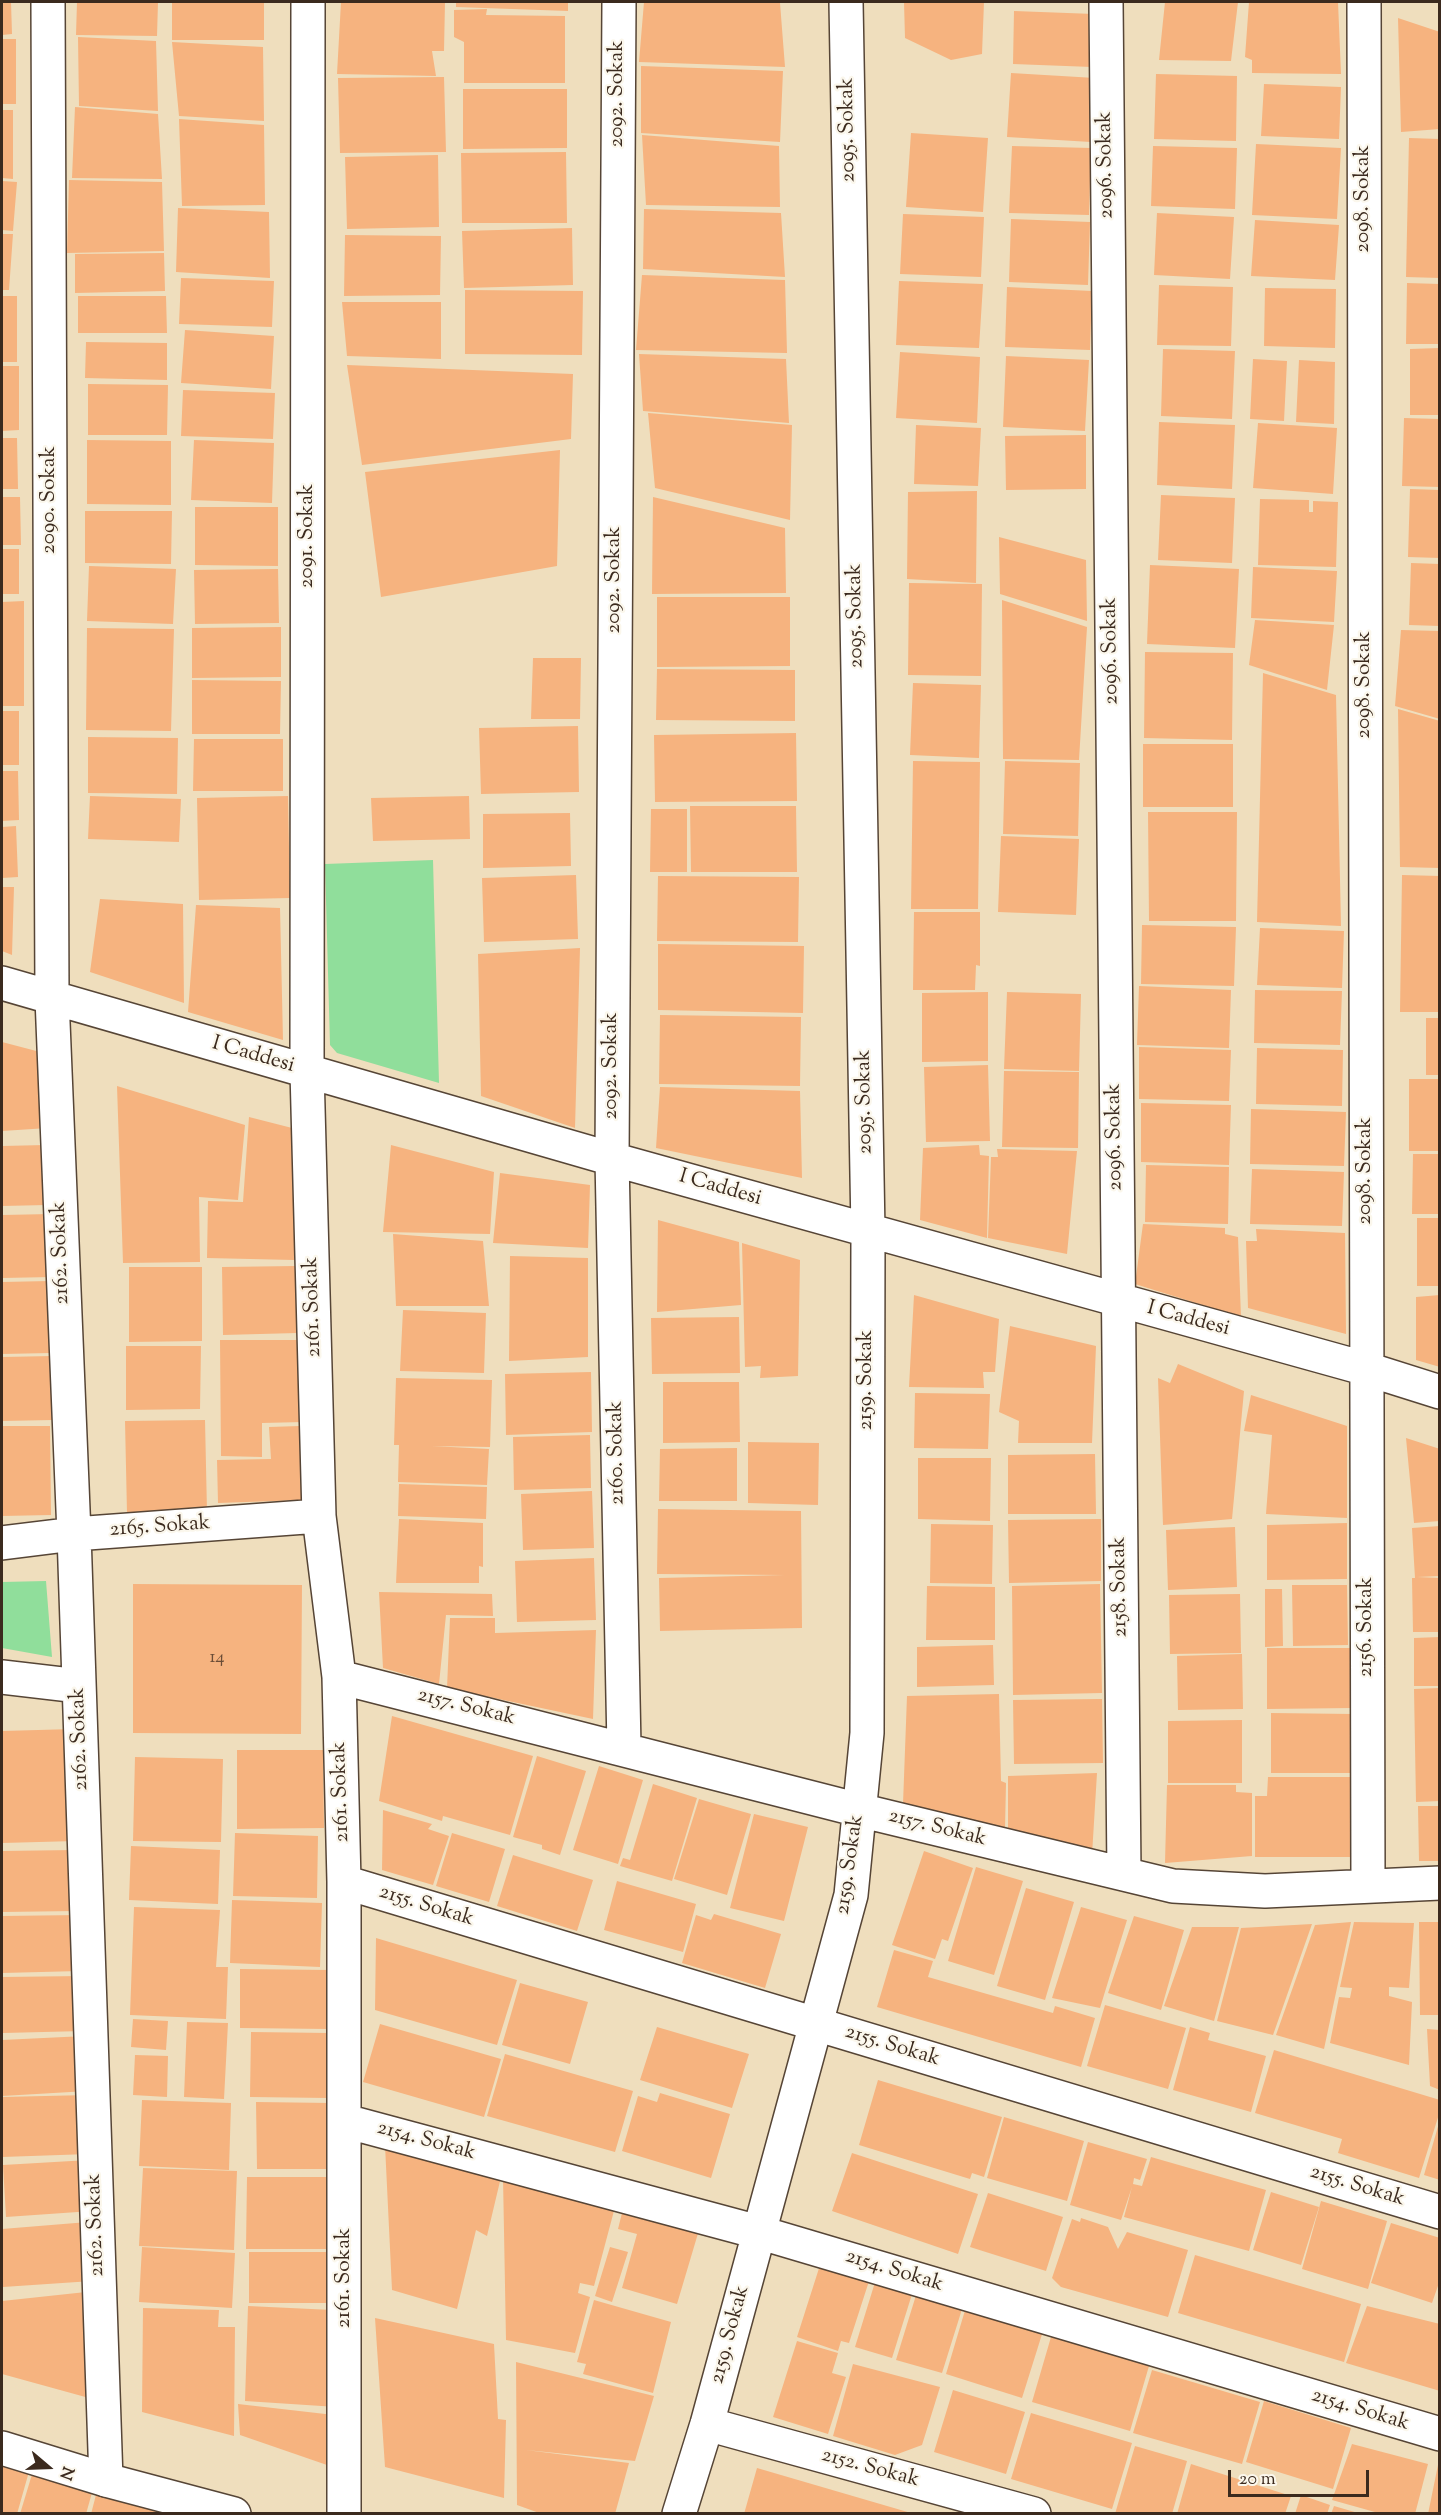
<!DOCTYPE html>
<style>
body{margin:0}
#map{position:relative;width:1441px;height:2515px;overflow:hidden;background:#efdebd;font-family:"Sorts Mill Goudy",serif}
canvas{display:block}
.frame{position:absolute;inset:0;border:3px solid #3b2a1e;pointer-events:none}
.north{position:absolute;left:18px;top:2437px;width:60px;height:60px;-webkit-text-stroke:4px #fbf7ec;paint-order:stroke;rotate:109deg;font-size:16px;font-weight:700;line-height:24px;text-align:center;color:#3b2a1e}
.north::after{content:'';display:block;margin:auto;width:21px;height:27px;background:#3b2a1e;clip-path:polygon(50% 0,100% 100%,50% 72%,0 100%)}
.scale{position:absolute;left:1228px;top:2470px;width:141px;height:27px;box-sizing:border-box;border:3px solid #3b2a1e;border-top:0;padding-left:8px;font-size:18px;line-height:21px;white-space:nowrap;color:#3b2a1e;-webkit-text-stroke:4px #fbf7ec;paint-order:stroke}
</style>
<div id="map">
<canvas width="1441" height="2515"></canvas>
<div class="frame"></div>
<div class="north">N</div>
<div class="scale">20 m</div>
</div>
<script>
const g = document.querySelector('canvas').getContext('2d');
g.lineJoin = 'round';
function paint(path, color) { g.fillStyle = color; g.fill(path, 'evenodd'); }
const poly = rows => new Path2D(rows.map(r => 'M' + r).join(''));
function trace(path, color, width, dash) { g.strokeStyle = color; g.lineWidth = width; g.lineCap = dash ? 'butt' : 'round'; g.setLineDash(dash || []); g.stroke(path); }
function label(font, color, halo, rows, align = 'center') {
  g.font = font + ' "Sorts Mill Goudy",serif'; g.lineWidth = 4.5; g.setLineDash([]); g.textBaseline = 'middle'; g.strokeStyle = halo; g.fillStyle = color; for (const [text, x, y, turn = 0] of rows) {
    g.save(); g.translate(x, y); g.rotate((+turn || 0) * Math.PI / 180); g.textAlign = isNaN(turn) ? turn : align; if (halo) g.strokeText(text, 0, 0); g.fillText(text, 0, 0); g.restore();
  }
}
paint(poly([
 [433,860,439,1083,337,1053,330,1045,325,864],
 [46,1581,52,1657,2,1648,2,1582]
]), '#90de9b');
paint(poly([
 [2,2,11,2,12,34,2,35],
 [77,2,158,2,157,36,76,35],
 [172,2,264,2,264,40,172,40],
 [341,2,445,2,444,51,432,51,436,76,337,74],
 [456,2,568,2,568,11,456,7],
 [644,2,780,3,785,67,639,62],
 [904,2,984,2,982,54,951,60,905,38],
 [1165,2,1238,2,1231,61,1159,60],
 [1249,2,1338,2,1341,74,1252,73,1252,60,1245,57],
 [487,9,486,15,565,16,565,83,464,83,464,42,454,37,454,10],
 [1014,11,1094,14,1092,67,1013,64],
 [1398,18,1440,32,1440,129,1401,132],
 [78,37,156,41,158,111,79,106],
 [2,39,16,39,16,104,2,104],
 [172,42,263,47,264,121,179,116],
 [641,66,783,71,780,142,641,133],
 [1011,73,1095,78,1091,142,1007,137],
 [1156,74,1237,76,1236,141,1154,139],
 [444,77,446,152,340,153,338,78],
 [1264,84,1341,87,1339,139,1261,136],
 [463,89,567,89,567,148,463,149],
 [75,107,158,114,162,179,72,178],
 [2,110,13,110,13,179,2,178],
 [179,119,264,125,265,205,182,206],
 [911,133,988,138,983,212,906,207],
 [642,135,779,146,780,207,646,205],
 [1409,138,1440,139,1440,278,1406,277],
 [1256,144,1341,148,1337,219,1252,215],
 [1012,146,1091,148,1089,215,1009,213],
 [1153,146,1237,148,1235,209,1151,206],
 [566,152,567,223,462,223,461,153],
 [438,155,439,227,347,229,345,157],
 [69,180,162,182,164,251,67,253],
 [2,181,17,182,13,231,2,230],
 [178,208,269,212,270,278,176,272],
 [644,209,781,213,785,277,643,269],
 [1157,213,1234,217,1230,279,1154,275],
 [903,214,984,217,981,277,900,274],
 [1011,219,1090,222,1088,285,1009,282],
 [1255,220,1339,225,1335,280,1251,276],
 [572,228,573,285,464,288,462,231],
 [2,234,13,234,9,290,2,290],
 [345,235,441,236,440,295,344,296],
 [164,253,165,291,75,293,75,254],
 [642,275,785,280,787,353,636,350],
 [181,278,274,281,272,327,179,324],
 [899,281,983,284,979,348,896,345],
 [1407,283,1440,284,1440,344,1406,344],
 [1159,285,1233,287,1231,346,1157,345],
 [1007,287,1092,291,1090,350,1005,347],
 [1265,288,1336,289,1335,348,1264,346],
 [465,290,583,291,582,355,465,354],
 [2,296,17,296,17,362,2,362],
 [78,296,166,296,167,333,78,333],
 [342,302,441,302,441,359,347,356],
 [185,330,274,336,271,389,181,383],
 [86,342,167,343,167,380,85,378],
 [1440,348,1440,415,1410,415,1410,349],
 [1163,349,1235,351,1232,419,1161,416],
 [900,352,980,357,977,423,896,418],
 [639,354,786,359,789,423,643,411],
 [1006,356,1089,360,1085,431,1003,427],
 [1253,359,1287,361,1284,421,1250,419],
 [1299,360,1335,362,1334,424,1296,422],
 [347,365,573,374,571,439,362,465],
 [2,366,19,366,19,430,2,431],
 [88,384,168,385,167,435,88,435],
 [183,390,275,393,273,439,181,436],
 [648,413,792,425,790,520,655,488],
 [1404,418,1440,419,1440,487,1402,486],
 [1159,422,1235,425,1232,489,1157,485],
 [1258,423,1337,428,1333,494,1253,488],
 [916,425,981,428,978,486,914,484],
 [1086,435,1086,489,1006,490,1005,436],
 [2,438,17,438,18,489,2,489],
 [87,440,171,441,171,505,87,504],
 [194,440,274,443,272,503,191,500],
 [560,450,557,566,381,597,365,472],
 [1410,489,1440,490,1440,558,1408,557],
 [977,491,976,583,907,579,908,492],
 [1161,495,1235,498,1232,563,1158,560],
 [2,497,20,497,21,545,2,545],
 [653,497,785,528,786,593,652,594],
 [1260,499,1309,500,1309,512,1313,512,1313,501,1338,502,1336,567,1258,565],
 [195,507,278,507,278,566,195,565],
 [85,511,172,511,171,564,85,563],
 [999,537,1086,560,1087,621,1000,594],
 [2,549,19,549,19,594,2,594],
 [1411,563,1440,564,1440,626,1409,625],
 [1150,565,1239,569,1235,648,1147,644],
 [89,566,176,569,173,624,87,621],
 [1253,567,1337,571,1334,622,1251,618],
 [278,569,279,623,195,624,194,570],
 [909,583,982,584,981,676,908,675],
 [657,597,790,597,790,666,657,667],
 [1002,600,1087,627,1079,760,1003,759],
 [24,601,24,706,2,706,2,602],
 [1255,620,1334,625,1327,690,1249,665],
 [281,627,281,677,192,678,192,628],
 [87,628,174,629,171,731,86,730],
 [1401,630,1440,631,1440,719,1395,706],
 [1145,652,1233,653,1232,740,1144,738],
 [533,658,581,658,580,719,531,719],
 [657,669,795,670,795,721,656,720],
 [1263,673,1336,695,1341,926,1257,922],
 [192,680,281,681,280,734,192,734],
 [913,683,981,685,979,758,910,755],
 [1398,709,1440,721,1440,868,1400,867],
 [2,711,19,711,19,765,2,765],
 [578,726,579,792,481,794,479,728],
 [796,733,797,801,655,802,654,735],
 [88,737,178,738,177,794,88,793],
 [194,739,283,739,283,791,193,791],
 [1143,744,1233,744,1233,807,1143,807],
 [913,761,980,762,978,909,911,909],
 [1005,761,1080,763,1078,836,1003,834],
 [2,771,18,771,19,820,2,821],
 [90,796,181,799,179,842,88,839],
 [288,796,290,898,199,900,197,798],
 [469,796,470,839,373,841,371,798],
 [690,806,796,806,797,872,691,872],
 [651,809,687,809,687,872,650,872],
 [1148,812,1237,812,1236,921,1149,921],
 [570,813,571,866,483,868,483,814],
 [16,826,18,877,2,878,2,827],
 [1001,836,1079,839,1076,915,998,912],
 [576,875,578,939,484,942,482,878],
 [1402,875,1440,876,1440,1012,1400,1012],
 [658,876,799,877,798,942,657,941],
 [2,887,14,887,12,955,2,951],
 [100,899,183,904,184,1003,90,972],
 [196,905,280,908,283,1040,188,1012],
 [914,912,980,912,980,966,976,965,975,990,913,990],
 [1142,925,1236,927,1234,986,1141,984],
 [1260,928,1344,931,1342,988,1257,985],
 [658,944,804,946,803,1013,658,1010],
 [580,948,575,1128,481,1096,478,954],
 [1139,986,1231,990,1229,1048,1137,1045],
 [1255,990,1342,991,1340,1045,1254,1043],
 [988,992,988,1061,922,1062,922,993],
 [1007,992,1081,994,1079,1071,1004,1069],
 [660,1015,801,1017,800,1086,659,1084],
 [1426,1018,1440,1018,1440,1075,1426,1075],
 [2,1042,44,1053,48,1128,2,1131],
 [1139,1047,1231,1050,1229,1101,1139,1099],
 [1257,1048,1343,1050,1342,1106,1256,1104],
 [988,1065,990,1141,926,1142,924,1067],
 [1004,1071,1079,1072,1078,1148,1002,1147],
 [1409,1079,1440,1079,1440,1151,1409,1151],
 [117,1086,245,1125,238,1200,199,1197,200,1262,123,1263],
 [660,1087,800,1091,802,1178,656,1148],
 [1141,1103,1231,1105,1229,1165,1141,1162],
 [1251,1109,1346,1112,1344,1166,1250,1164],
 [249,1117,296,1129,294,1260,207,1258,208,1201,243,1202],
 [45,1145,47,1205,2,1206,2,1146],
 [391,1145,494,1172,490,1234,383,1232],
 [979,1145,980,1155,989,1156,987,1238,920,1220,923,1148],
 [997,1149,1077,1151,1067,1254,988,1238,991,1157,998,1157],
 [1413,1154,1440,1154,1440,1214,1412,1214],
 [1146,1165,1229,1167,1228,1224,1145,1222],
 [1252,1169,1344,1172,1342,1226,1250,1224],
 [500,1173,590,1185,588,1248,493,1243],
 [51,1214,52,1277,2,1278,2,1215],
 [1417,1218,1440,1218,1440,1286,1417,1286],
 [658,1220,739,1242,741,1305,657,1312],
 [1143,1224,1225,1228,1225,1234,1238,1237,1241,1317,1135,1284],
 [1256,1229,1345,1233,1346,1334,1248,1308,1246,1241,1257,1241],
 [393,1234,483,1241,489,1306,396,1306],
 [742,1243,800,1260,798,1376,760,1378,761,1366,745,1367],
 [510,1256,588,1258,588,1357,509,1361],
 [296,1266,297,1333,223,1335,222,1267],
 [129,1267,202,1267,202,1341,129,1342],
 [50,1281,51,1353,2,1354,2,1282],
 [914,1295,999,1319,995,1372,983,1372,984,1388,909,1387],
 [1440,1295,1440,1367,1416,1360,1416,1297],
 [403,1310,486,1313,484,1373,400,1371],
 [739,1317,740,1373,652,1374,651,1318],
 [1010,1326,1096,1346,1092,1443,1018,1443,1019,1421,999,1412],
 [220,1340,303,1340,303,1422,262,1423,262,1457,221,1456],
 [126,1346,201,1346,200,1409,126,1410],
 [53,1356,53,1420,2,1421,2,1357],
 [1178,1364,1244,1391,1232,1519,1163,1525,1158,1378,1170,1383],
 [591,1372,592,1432,506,1435,505,1374],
 [396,1378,492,1380,490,1447,432,1446,489,1449,487,1485,398,1482,399,1445,394,1445],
 [663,1382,739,1382,740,1442,663,1443],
 [915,1393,990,1394,988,1449,914,1448],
 [1251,1395,1347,1426,1347,1518,1266,1514,1272,1435,1244,1431],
 [205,1420,207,1512,127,1513,125,1421],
 [2,1426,50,1426,51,1515,2,1516],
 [300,1426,302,1500,218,1503,217,1460,271,1459,269,1427],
 [590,1435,591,1488,514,1490,513,1437],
 [1406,1438,1440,1449,1440,1521,1414,1523],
 [748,1442,819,1443,818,1505,748,1503],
 [737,1448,737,1501,659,1501,660,1449],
 [1095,1454,1096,1514,1008,1514,1008,1455],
 [918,1458,991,1458,990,1521,918,1519],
 [399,1484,487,1487,486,1519,398,1516],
 [592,1491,594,1548,523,1550,521,1494],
 [658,1509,801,1511,802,1628,660,1631,659,1578,785,1575,657,1574],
 [399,1519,483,1523,483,1567,479,1566,479,1583,396,1583],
 [1101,1519,1101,1581,1009,1583,1008,1520],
 [1347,1523,1347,1579,1267,1580,1267,1525],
 [931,1524,993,1525,992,1584,930,1583],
 [1440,1526,1440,1576,1417,1577,1440,1578,1440,1632,1413,1632,1412,1578,1415,1578,1412,1528],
 [1235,1527,1237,1587,1168,1590,1166,1530],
 [594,1558,596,1620,517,1622,515,1561],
 [133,1584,302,1585,301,1734,133,1733],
 [1100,1584,1102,1693,1013,1695,1012,1586],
 [1292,1585,1347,1585,1348,1645,1293,1646],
 [927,1586,995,1587,995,1640,926,1640],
 [1265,1589,1282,1589,1283,1646,1265,1647],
 [379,1592,492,1594,493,1616,446,1615,439,1684,383,1668],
 [1240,1594,1241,1653,1170,1654,1169,1595],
 [450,1618,495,1618,495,1633,596,1630,593,1719,447,1688],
 [1440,1637,1440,1686,1414,1686,1414,1638],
 [993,1645,994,1685,917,1687,917,1647],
 [1267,1648,1352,1648,1352,1708,1267,1709],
 [1242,1654,1243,1709,1178,1710,1177,1656],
 [1440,1688,1440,1801,1416,1802,1414,1689],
 [999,1694,1001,1781,1006,1783,1005,1829,903,1804,907,1696],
 [1102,1699,1103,1763,1014,1764,1013,1700],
 [1271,1713,1353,1714,1352,1773,1271,1773],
 [392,1716,533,1756,510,1835,443,1816,442,1821,379,1801],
 [1242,1720,1242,1783,1168,1783,1168,1721],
 [74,1729,76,1841,2,1843,2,1731],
 [237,1750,323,1750,324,1828,237,1829],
 [537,1756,586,1771,560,1855,542,1849,542,1845,513,1837],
 [135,1757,223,1759,221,1842,133,1841],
 [599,1766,643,1780,618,1864,573,1850],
 [1097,1773,1092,1855,1008,1830,1008,1776],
 [1268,1777,1351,1777,1350,1857,1255,1857,1255,1796,1267,1796],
 [653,1784,697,1798,672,1881,620,1866,623,1858,630,1860],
 [1167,1785,1236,1785,1236,1792,1252,1793,1252,1856,1165,1863],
 [699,1799,751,1814,727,1895,674,1879],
 [1418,1806,1440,1806,1440,1861,1419,1861],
 [383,1810,432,1824,428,1829,449,1836,433,1885,382,1870],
 [754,1814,808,1827,784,1921,730,1908],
 [235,1833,318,1836,317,1898,233,1896],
 [452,1833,505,1849,489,1902,436,1886],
 [131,1846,220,1850,218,1904,129,1900],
 [75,1850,76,1911,2,1912,2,1851],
 [924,1851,973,1868,948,1941,942,1939,935,1959,892,1945],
 [513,1855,593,1880,577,1931,497,1906],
 [976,1867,1023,1881,994,1975,948,1961],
 [617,1881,696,1904,683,1952,604,1930],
 [1026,1888,1074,1902,1045,2000,997,1986],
 [232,1900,322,1903,320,1967,230,1963],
 [134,1907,220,1910,216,1967,228,1967,226,2019,130,2015],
 [1081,1907,1127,1920,1100,2008,1052,1998],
 [714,1914,781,1934,765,1988,682,1963,696,1915,711,1920],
 [80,1915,80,1971,2,1973,2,1916],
 [1134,1916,1184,1930,1161,2010,1108,1993],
 [1351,1922,1324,2049,1276,2035,1315,1925],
 [1354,1922,1414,1923,1409,1988,1389,1987,1389,1996,1412,2002,1409,2065,1330,2043,1339,1997,1350,1998,1352,1988,1340,1987],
 [1419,1922,1440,1922,1440,2015,1420,2015],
 [1312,1924,1273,2035,1217,2021,1241,1928],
 [1192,1927,1239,1927,1214,2021,1164,2006],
 [376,1938,517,1980,497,2045,375,2010],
 [894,1950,933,1961,928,1977,1053,2013,1055,2006,1095,2018,1081,2067,877,2007],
 [240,1969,329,1970,329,2029,240,2028],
 [83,1976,84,2031,3,2033,2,1977],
 [520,1983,588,2002,570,2064,502,2045],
 [1105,2005,1186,2028,1168,2089,1087,2066],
 [133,2019,168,2021,166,2050,131,2047],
 [187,2022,228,2023,224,2099,184,2097],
 [380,2024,501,2059,484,2117,363,2082],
 [657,2027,749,2054,732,2108,640,2080],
 [1190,2027,1210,2033,1208,2040,1266,2056,1251,2112,1173,2090],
 [1427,2029,1440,2030,1440,2090,1430,2086],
 [251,2032,329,2033,328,2098,250,2097],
 [85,2036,88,2091,2,2096,2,2040],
 [1274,2050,1440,2100,1440,2111,1419,2178,1338,2153,1342,2139,1255,2113],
 [505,2054,633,2091,615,2152,487,2116],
 [135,2055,168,2056,167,2097,133,2095],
 [878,2080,1002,2117,984,2177,972,2173,970,2179,859,2145],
 [660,2093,730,2114,711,2178,622,2151,638,2096,657,2102],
 [88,2095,89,2154,2,2157,2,2097],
 [142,2100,231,2103,229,2170,139,2166],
 [256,2102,331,2103,332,2169,257,2169],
 [1004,2117,1084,2141,1067,2201,987,2178],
 [1439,2123,1440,2123,1440,2180,1424,2175],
 [1088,2142,1147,2159,1140,2180,1134,2178,1133,2184,1142,2186,1151,2157,1266,2190,1249,2251,1124,2217,1132,2187,1121,2220,1070,2205],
 [385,2145,501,2177,487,2236,476,2230,457,2309,392,2290],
 [852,2153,978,2194,958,2254,832,2211],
 [89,2160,92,2211,6,2217,3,2165],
 [143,2168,237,2171,234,2250,139,2246],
 [247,2177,332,2177,331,2249,246,2249],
 [503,2177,615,2207,594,2286,580,2283,578,2293,590,2297,575,2353,506,2340],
 [1271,2192,1319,2207,1301,2265,1253,2250],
 [988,2193,1063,2217,1046,2271,970,2247],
 [1321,2201,1387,2221,1368,2289,1302,2269],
 [623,2209,699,2230,677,2304,622,2288,637,2234,618,2229],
 [1081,2218,1108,2227,1118,2249,1127,2232,1188,2250,1168,2317,1061,2287,1052,2278,1072,2219,1080,2222],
 [88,2222,92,2281,3,2287,2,2229],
 [1391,2223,1440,2238,1440,2280,1432,2303,1371,2283],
 [142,2247,235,2253,232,2308,139,2302],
 [610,2247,628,2252,612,2302,595,2296],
 [249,2252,333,2252,333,2303,249,2303],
 [1195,2255,1361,2304,1344,2362,1178,2313],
 [821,2262,870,2278,849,2343,841,2341,838,2351,797,2337],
 [876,2279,913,2291,892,2358,855,2347],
 [86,2292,89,2398,2,2374,2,2301],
 [917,2292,963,2306,942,2373,896,2360],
 [594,2300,671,2322,653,2393,583,2374,586,2364,577,2362],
 [248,2306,332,2310,337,2407,245,2401],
 [1367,2306,1440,2324,1440,2391,1346,2363],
 [966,2307,1043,2331,1022,2398,946,2374],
 [143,2308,219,2310,218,2327,235,2327,234,2436,142,2412],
 [375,2318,494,2344,498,2419,506,2420,504,2498,385,2467],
 [1051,2337,1149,2366,1130,2431,1032,2402],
 [797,2341,838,2353,832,2373,846,2377,828,2434,773,2417],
 [516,2362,654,2396,635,2461,526,2450,629,2463,615,2514,542,2514,517,2505],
 [853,2364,940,2387,922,2445,895,2455,833,2436],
 [1152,2370,1260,2402,1242,2464,1133,2433],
 [953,2390,1025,2412,1006,2474,934,2452],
 [1264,2401,1351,2428,1333,2489,1246,2462],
 [238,2404,334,2415,327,2465,240,2435],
 [1031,2413,1132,2443,1112,2509,1011,2479],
 [1352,2444,1428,2464,1415,2514,1382,2514,1332,2500],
 [1135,2446,1187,2461,1172,2514,1115,2514],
 [2,2460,30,2468,17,2514,2,2514],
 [1191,2464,1291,2496,1285,2514,1177,2514],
 [1438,2465,1440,2514,1428,2514],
 [757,2468,911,2513,911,2514,744,2514],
 [33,2471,93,2489,86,2514,20,2514],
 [97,2491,164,2510,163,2514,91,2514],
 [1301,2495,1330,2505,1327,2514,1295,2514],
 [1334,2506,1358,2513,1358,2514,1331,2514]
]), '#f6b37f');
const minor = poly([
 [48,2,52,998,74,1534,106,2480],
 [308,2,307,1071,319,1516,339,1677,344,1882,344,2514],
 [619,2,612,1159,624,1747],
 [1106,2,1124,1874],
 [1364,2,1368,1886],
 [2,983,612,1159,1367,1369,1440,1392],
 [2,1543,74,1534,319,1516],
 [2,1677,79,1686],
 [339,1677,859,1810,1173,1886,1265,1891,1440,1883],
 [344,1882,1440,2212],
 [345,2121,758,2232,1440,2434],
 [707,2424,1034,2514],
 [679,2514,707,2424,851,1895,867,1733,868,1231,846,2]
]);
const major = poly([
 [2,2448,106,2480,234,2514]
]);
trace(minor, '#564536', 36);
trace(major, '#564536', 36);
trace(minor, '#fff', 33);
trace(major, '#fff', 33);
label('18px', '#6a4c36', null, [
 ["14",217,1659]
]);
label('21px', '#3b2a1e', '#fbf7ec', [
 ["2092. Sokak",618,94,-90],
 ["2095. Sokak",849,130,-91],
 ["2096. Sokak",1107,165,-91],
 ["2098. Sokak",1364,199,-90],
 ["2090. Sokak",50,500,-90],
 ["2091. Sokak",308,536,-90],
 ["2092. Sokak",615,580,-90],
 ["2095. Sokak",857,616,-91],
 ["2096. Sokak",1112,651,-91],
 ["2098. Sokak",1365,685,-90],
 ["I Caddesi",253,1056,16],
 ["2092. Sokak",612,1066,-90],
 ["2095. Sokak",866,1102,-91],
 ["2096. Sokak",1116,1137,-91],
 ["2098. Sokak",1366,1171,-90],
 ["I Caddesi",720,1189,16],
 ["2162. Sokak",62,1253,-92],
 ["2161. Sokak",314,1307,-92],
 ["I Caddesi",1188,1320,15],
 ["2159. Sokak",867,1380,-90],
 ["2160. Sokak",618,1453,-91],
 ["2165. Sokak",160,1528,-4],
 ["2158. Sokak",1121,1587,-91],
 ["2156. Sokak",1367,1627,-90],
 ["2157. Sokak",466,1708,14],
 ["2162. Sokak",81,1739,-92],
 ["2161. Sokak",342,1792,-92],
 ["2157. Sokak",937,1829,14],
 ["2159. Sokak",851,1865,-82],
 ["2155. Sokak",426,1907,17],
 ["2155. Sokak",892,2047,17],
 ["2154. Sokak",426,2142,15],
 ["2155. Sokak",1357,2187,17],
 ["2162. Sokak",97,2225,-92],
 ["2154. Sokak",894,2272,17],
 ["2161. Sokak",345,2278,-90],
 ["2159. Sokak",731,2335,-75],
 ["2154. Sokak",1360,2411,17],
 ["2152. Sokak",870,2469,15]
]);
</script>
